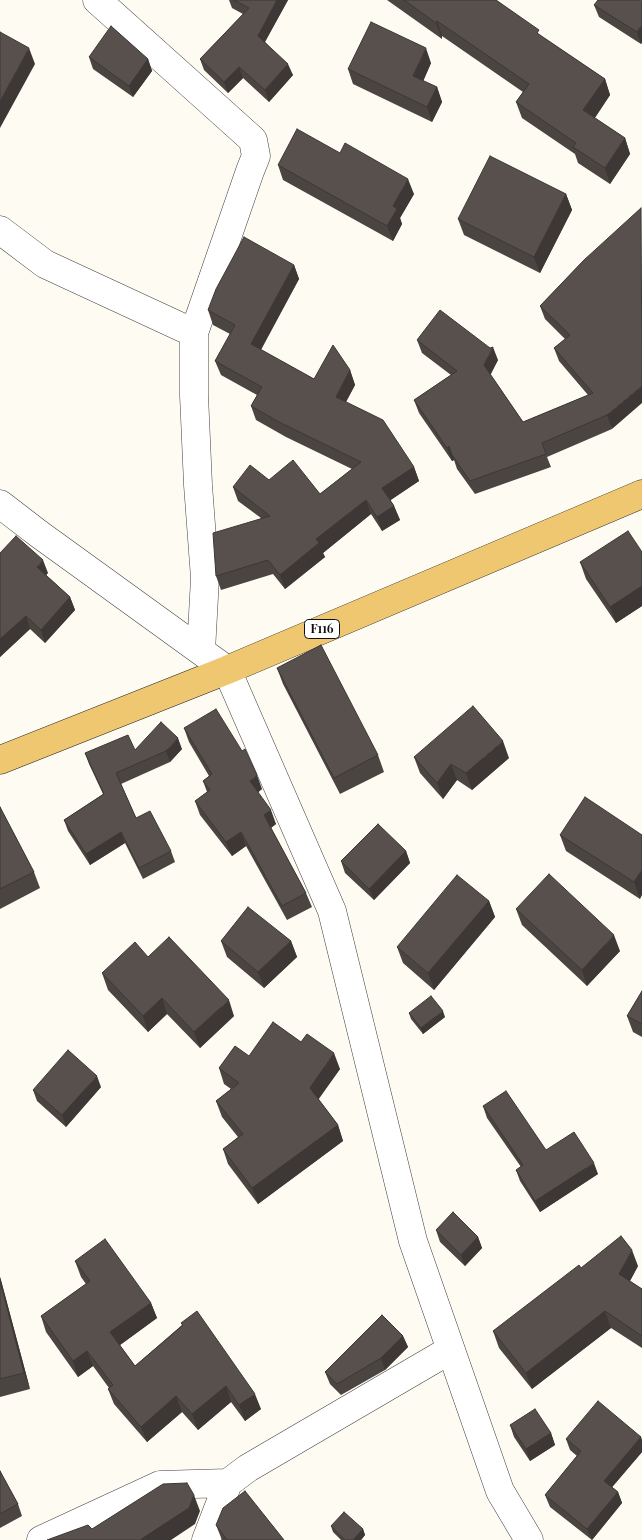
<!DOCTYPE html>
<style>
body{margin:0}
canvas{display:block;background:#fefbf2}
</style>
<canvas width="642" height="1540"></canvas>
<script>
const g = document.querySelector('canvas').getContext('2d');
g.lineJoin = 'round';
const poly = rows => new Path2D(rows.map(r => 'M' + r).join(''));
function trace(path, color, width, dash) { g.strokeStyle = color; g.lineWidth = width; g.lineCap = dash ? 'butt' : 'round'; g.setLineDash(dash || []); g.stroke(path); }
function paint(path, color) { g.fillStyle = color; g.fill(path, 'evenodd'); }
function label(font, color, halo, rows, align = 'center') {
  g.font = font + ' "Playfair Display",serif'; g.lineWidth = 5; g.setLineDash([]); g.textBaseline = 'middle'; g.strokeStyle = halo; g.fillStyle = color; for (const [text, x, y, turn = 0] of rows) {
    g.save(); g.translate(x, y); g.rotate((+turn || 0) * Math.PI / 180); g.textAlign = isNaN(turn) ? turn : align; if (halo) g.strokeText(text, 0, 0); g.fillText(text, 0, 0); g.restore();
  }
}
const minor = poly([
 [97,0,253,140,256,156,250,171,194,333,194,395,198,485,205,578,201,651],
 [0,230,45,264,194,333],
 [0,504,39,534,227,670,332,911,413,1241,500,1491,529,1540],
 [41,1540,160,1485,228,1483],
 [206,1540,228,1483,248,1468,450,1350]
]);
const primary = poly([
 [0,760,227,670,642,494]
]);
trace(minor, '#424242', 29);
trace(primary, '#202020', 29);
trace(minor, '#fff', 28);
trace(primary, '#efc771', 28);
paint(poly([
 [229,0,288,0,265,42,293,75,269,102,243,78,228,93,204,70,200,59,243,14,232,8],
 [387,0,496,0,541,36,605,79,610,95,595,118,625,138,630,154,610,184,578,163,575,154,522,118,516,102,523,92,442,36,442,39],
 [640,0,641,44,599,17,594,5],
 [89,57,148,59,152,71,133,97,93,69],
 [431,63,423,81,437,87,442,102,432,122,353,84,348,69],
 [278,165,414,194,400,218,402,224,393,241,283,180],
 [566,194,572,210,540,273,464,235,458,219],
 [584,260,612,429,547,457,551,467,475,494,457,469,454,460,452,461,419,413,414,400,451,375,422,353,417,340,498,360,490,374,523,422,588,395,559,361,554,348,565,339,545,319,540,306],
 [294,265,299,279,261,350,314,379,350,370,355,385,346,402,414,467,419,481,390,500,394,506,400,520,382,531,371,514,323,553,325,557,285,589,273,574,221,590,216,576,261,518,238,501,233,487,269,480,320,494,352,469,286,437,256,420,251,406,257,395,221,375,215,361,230,334,213,325,208,310],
 [642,552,642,606,616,623,586,579,580,562],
 [0,553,48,573,46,575,70,597,75,610,45,643,30,629,0,657],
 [277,668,378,755,384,772,340,794,283,684],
 [184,728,262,789,258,792,276,824,271,828,306,893,312,907,287,920,246,846,232,856,200,815,195,801,207,792,203,781,209,776,189,742],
 [182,749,170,762,121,784,136,818,171,851,175,862,143,879,125,843,90,865,68,831,64,820,103,794,89,764,85,753,135,750],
 [414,757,509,758,472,790,457,780,443,799,420,773],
 [0,807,34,872,40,888,0,909],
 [560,835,642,835,640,899,566,851],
 [406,851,410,863,374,900,345,873,341,861],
 [489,901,495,917,434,990,403,963,397,947],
 [516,909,620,951,587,986,522,925],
 [221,941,291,941,297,957,264,988,227,957],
 [148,957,234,1016,200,1048,167,1014,148,1032,108,990,102,973],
 [642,991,642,1037,633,1032,627,1016],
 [409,1013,445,1017,423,1034,411,1019],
 [249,1056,340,1069,318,1099,338,1125,343,1141,258,1204,228,1164,223,1149,238,1137,222,1117,216,1101,231,1089,224,1084,219,1068],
 [101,1087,66,1127,37,1101,33,1090],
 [483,1106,546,1150,598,1174,540,1212,520,1181,516,1170,521,1167,487,1118],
 [436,1230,478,1237,482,1248,465,1266,440,1242],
 [75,1261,151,1303,157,1318,120,1345,135,1366,182,1325,181,1323,261,1409,245,1421,231,1402,198,1430,182,1412,147,1442,114,1404,108,1389,109,1388,93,1366,78,1377,46,1332,41,1316,86,1284,81,1277],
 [638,1266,630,1281,642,1289,642,1348,611,1328,532,1389,499,1348,493,1331,581,1268],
 [0,1277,30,1389,0,1397],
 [403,1336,408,1347,385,1370,341,1395,330,1384,325,1372],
 [510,1425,551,1433,555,1445,530,1461,514,1437],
 [641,1437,642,1441,642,1452,612,1487,618,1492,622,1503,592,1540,550,1507,545,1495,577,1456,570,1450,566,1439],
 [0,1471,18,1504,22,1516,0,1528],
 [216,1525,284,1540,222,1540],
 [331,1526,363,1529,365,1535,361,1540,341,1540,333,1532]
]), '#4b4541');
paint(poly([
 [277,0,288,0,262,47,258,36],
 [437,21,442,36,442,39,436,23],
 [642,25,642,43,641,44,637,32],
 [29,48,35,64,0,128,0,101],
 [426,48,431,63,419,91,413,76],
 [148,59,152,71,133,97,129,86],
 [288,64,293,75,269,102,265,90],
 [239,67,243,78,228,93,224,82],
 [605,79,610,95,589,126,583,110],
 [437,87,442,102,432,122,427,107],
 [625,138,630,154,610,184,605,168],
 [408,179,414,194,400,218,402,224,393,241,387,226,393,206],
 [566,194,572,210,540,273,534,257],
 [294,265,299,279,256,358,251,344],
 [493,347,498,360,489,378,484,365],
 [350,370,355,385,341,411,336,397],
 [642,386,642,403,612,429,607,415],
 [449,446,454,460,452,461,447,448],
 [414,467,419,481,388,502,382,488],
 [366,500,371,514,323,553,325,557,285,589,280,575,316,539],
 [394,506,400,520,382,531,377,517],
 [43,560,48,573,41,580,37,567],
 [642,586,642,606,616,623,610,607],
 [70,597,75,610,45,643,41,630],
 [26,616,30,629,0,657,0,639],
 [178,738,182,749,170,762,166,751],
 [503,741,509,758,472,790,466,773],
 [451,764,457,780,443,799,437,783],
 [257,775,262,789,255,795,250,781],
 [271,810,276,824,269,829,264,815],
 [121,832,125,843,90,865,86,854],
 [241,832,246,846,232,856,226,842],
 [406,851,410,863,374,900,369,889],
 [642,870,642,895,640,899,634,882],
 [489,901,495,917,434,990,428,973],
 [614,935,620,951,587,986,582,970],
 [291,941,297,957,264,988,258,972],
 [162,998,167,1014,148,1032,143,1016],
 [229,1000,234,1016,200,1048,194,1032],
 [443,1011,445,1017,423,1034,421,1028],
 [334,1053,340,1069,316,1103,310,1088],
 [97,1076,101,1087,66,1127,62,1115],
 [338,1125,343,1141,258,1204,252,1188],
 [594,1163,598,1174,540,1212,535,1201],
 [478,1237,482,1248,465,1266,461,1255],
 [632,1250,638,1266,625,1290,619,1274],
 [0,1277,1,1280,30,1389,24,1373,0,1281],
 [151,1303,157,1318,116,1348,110,1332],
 [605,1311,611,1328,532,1389,526,1373],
 [403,1336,408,1347,385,1370,381,1358],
 [87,1351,93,1366,78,1377,73,1361],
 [226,1386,231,1402,198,1430,192,1414],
 [255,1394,261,1409,245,1421,239,1405],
 [176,1396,182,1412,147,1442,141,1427],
 [551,1433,555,1445,530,1461,526,1449],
 [641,1437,642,1441,642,1452,608,1492,604,1481],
 [618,1492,622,1503,592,1540,587,1529],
 [194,1495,200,1511,195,1524,171,1540,140,1540],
 [363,1529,365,1535,361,1540,353,1540]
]), '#3d3835');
const building = poly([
 [234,0,277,0,258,36,288,64,265,90,239,67,224,82,200,59,249,8,234,0],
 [404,0,496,0,539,30,537,33,605,79,583,110,625,138,605,168,573,147,576,143,516,102,529,84,437,21,436,23,404,0],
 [598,0,640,0,642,1,642,25,637,32,594,5,598,0],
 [371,22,426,48,413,76,437,87,427,107,348,69,371,22],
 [111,26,148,59,129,86,89,57,111,26],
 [0,32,29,48,0,101,0,32],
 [297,129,340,153,345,143,408,179,393,206,397,209,387,226,278,165,297,129],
 [490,156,566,194,534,257,458,219,490,156],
 [641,208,642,386,607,415,542,443,546,454,470,481,452,455,449,446,447,448,414,400,457,371,417,340,440,310,490,348,493,347,484,365,523,422,593,393,554,348,570,335,540,306,584,260,641,208],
 [244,237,294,265,251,344,314,379,333,345,350,370,336,397,383,420,414,467,382,488,394,506,377,517,366,500,316,539,319,543,280,575,268,560,216,576,213,533,270,516,233,487,250,465,269,480,293,460,320,494,361,462,281,423,251,406,262,387,215,361,235,325,208,310,216,289,244,237],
 [628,531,642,552,642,586,610,607,580,562,628,531],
 [16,536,43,560,37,567,70,597,41,630,26,616,0,639,0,553,16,536],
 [321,645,378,755,334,778,277,668,321,645],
 [473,706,503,741,466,773,451,764,437,783,414,757,473,706],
 [216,709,242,751,245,749,257,775,250,781,271,810,264,815,306,893,282,906,241,832,226,842,195,801,210,790,203,781,212,774,184,728,216,709],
 [161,722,178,738,166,751,116,773,136,818,150,811,171,851,139,868,121,832,86,854,64,820,104,794,85,753,128,735,135,750,161,722],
 [585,797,642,835,642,870,634,882,560,835,585,797],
 [0,807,34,872,0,889,0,807],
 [378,824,406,851,369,889,341,861,378,824],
 [549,874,614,935,582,970,516,909,549,874],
 [457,875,489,901,428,973,397,947,457,875],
 [248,907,291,941,258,972,221,941,248,907],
 [169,937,229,1000,194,1032,162,998,143,1016,102,973,135,942,148,957,169,937],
 [642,991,642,1024,627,1016,642,991],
 [431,996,443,1011,421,1028,409,1013,431,996],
 [273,1022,301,1042,307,1034,334,1053,310,1088,338,1125,252,1188,223,1149,243,1134,216,1101,239,1083,219,1068,235,1046,249,1056,273,1022],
 [68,1050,97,1076,62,1115,33,1090,68,1050],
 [506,1091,546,1150,574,1132,594,1163,535,1201,516,1170,523,1165,483,1106,506,1091],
 [453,1212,478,1237,461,1255,436,1230,453,1212],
 [621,1236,632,1250,619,1274,642,1289,642,1336,605,1311,526,1373,493,1331,579,1265,581,1268,621,1236],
 [105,1239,151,1303,110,1332,135,1366,183,1325,181,1323,197,1311,255,1394,239,1405,226,1386,192,1414,176,1396,141,1427,108,1389,113,1385,87,1351,73,1361,41,1316,90,1281,75,1261,105,1239],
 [0,1281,24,1373,0,1379,0,1281],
 [382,1315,403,1336,381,1358,337,1384,325,1372,382,1315],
 [598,1401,641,1437,604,1481,618,1492,587,1529,545,1495,581,1451,566,1439,598,1401],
 [535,1409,551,1433,526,1449,510,1425,535,1409],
 [0,1471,18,1504,0,1514,0,1471],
 [187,1483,194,1495,189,1508,140,1540,47,1540,88,1525,92,1529,163,1484,187,1483],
 [245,1491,284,1540,227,1540,216,1525,223,1508,245,1491],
 [344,1512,363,1529,353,1540,345,1540,331,1526,344,1512]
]);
paint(building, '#57504c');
trace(building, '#3d3835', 1);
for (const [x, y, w] of [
 [322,629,35]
]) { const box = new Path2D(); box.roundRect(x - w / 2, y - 9.5, w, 19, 4); g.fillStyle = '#fff'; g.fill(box); trace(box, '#0f0f0f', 1); }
label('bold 12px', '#0f0f0f', null, [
 ["F116",322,629]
]);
</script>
